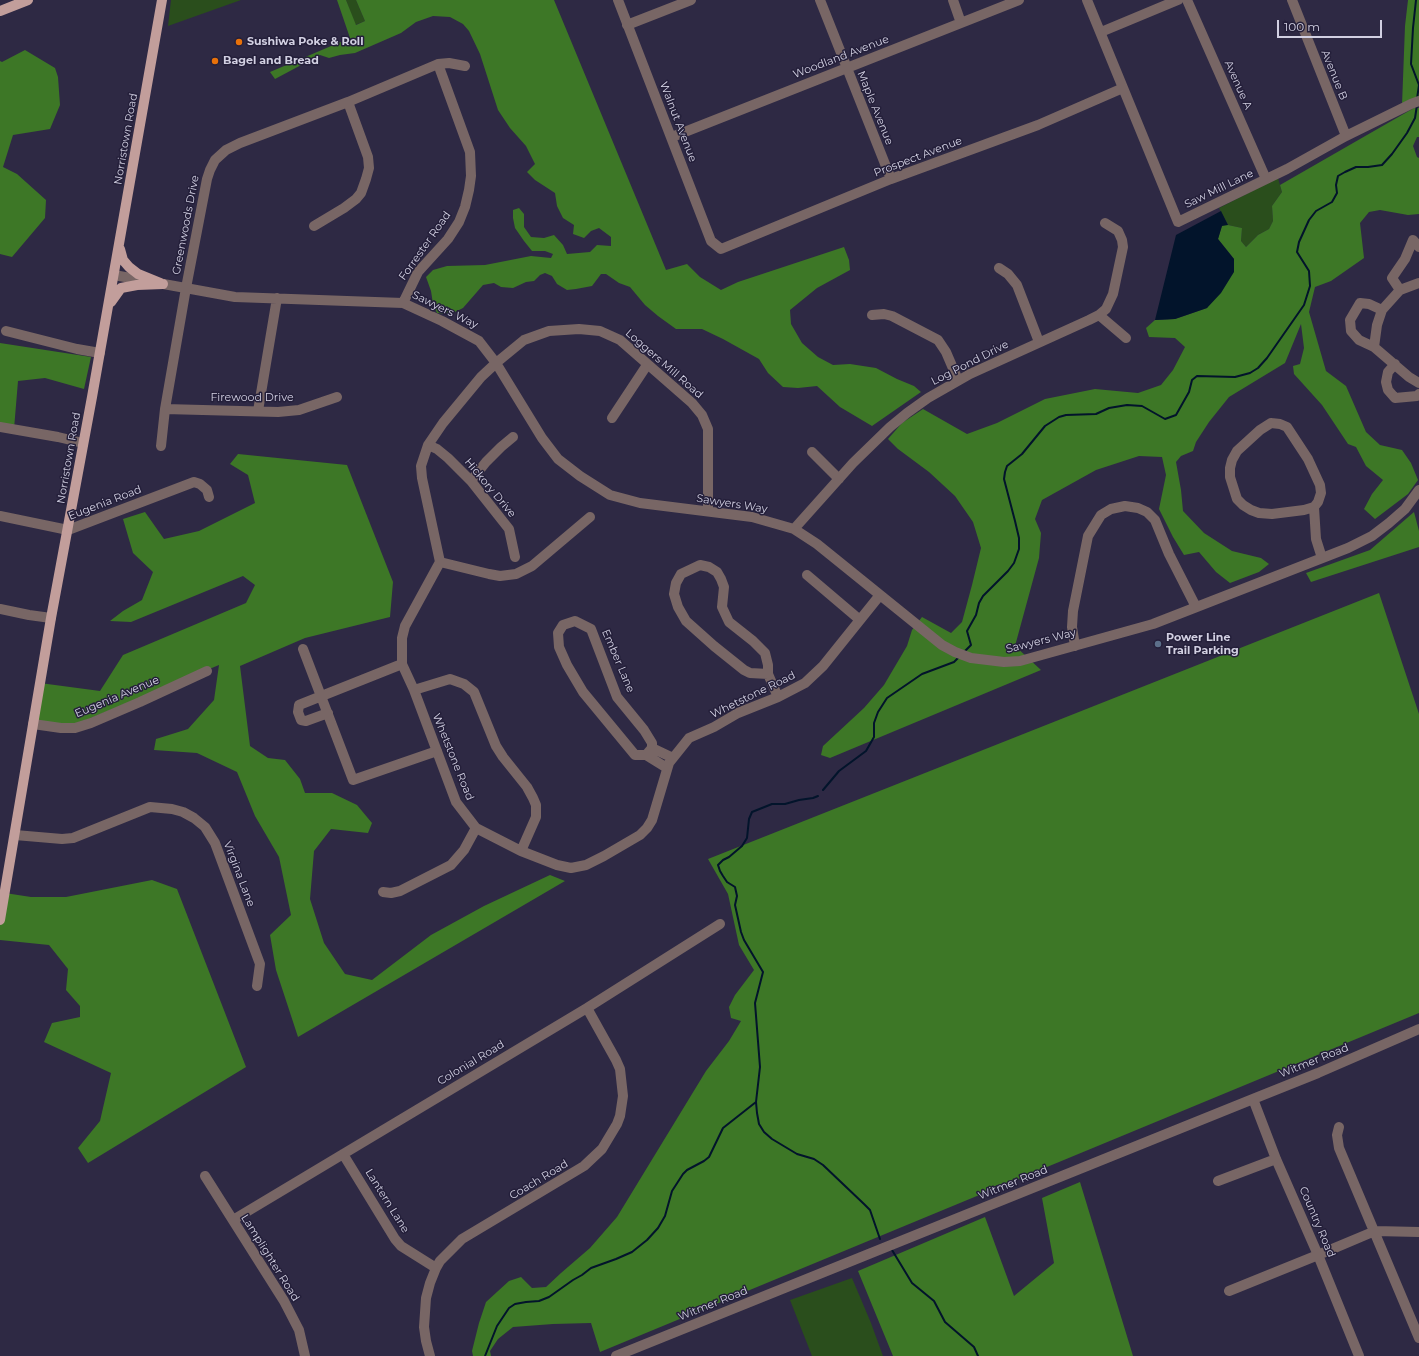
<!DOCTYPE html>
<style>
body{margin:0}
#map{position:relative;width:1419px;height:1356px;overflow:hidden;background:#2e2944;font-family:Montserrat,sans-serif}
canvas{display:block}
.scale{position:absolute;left:1277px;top:20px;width:105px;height:18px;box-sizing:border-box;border:2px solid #d2d0e2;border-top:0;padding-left:5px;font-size:12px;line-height:14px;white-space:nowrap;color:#d2d0e2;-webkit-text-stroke:3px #241f3a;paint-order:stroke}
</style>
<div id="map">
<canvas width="1419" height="1356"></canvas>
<div class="scale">100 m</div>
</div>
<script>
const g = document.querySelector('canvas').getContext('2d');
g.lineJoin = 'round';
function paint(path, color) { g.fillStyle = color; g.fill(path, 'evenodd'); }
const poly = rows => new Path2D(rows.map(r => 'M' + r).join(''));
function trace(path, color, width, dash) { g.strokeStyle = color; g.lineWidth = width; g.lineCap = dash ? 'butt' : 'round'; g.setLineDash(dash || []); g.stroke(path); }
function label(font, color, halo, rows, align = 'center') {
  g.font = font + ' Montserrat,sans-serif'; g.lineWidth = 3; g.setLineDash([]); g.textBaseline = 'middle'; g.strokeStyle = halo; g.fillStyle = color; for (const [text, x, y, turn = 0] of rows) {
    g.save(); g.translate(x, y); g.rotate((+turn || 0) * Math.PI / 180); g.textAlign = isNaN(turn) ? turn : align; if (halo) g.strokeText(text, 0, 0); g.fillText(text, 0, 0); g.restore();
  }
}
paint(poly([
 [171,0,241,0,168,26],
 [346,0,356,0,365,21,355,25],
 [1278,178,1282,192,1272,206,1273,221,1269,229,1258,235,1246,247,1241,241,1242,228,1228,225,1219,208],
 [852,1278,871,1323,883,1356,812,1356,790,1300]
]), '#2a4e1c');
paint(poly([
 [337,0,346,0,356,25,365,21,356,0,554,0,666,270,687,264,700,277,721,290,738,282,844,247,849,260,850,270,817,288,790,310,791,324,802,343,818,357,833,365,850,364,876,368,897,379,914,386,921,392,872,426,840,407,817,386,798,388,783,387,768,373,759,359,723,339,702,329,676,329,658,316,645,305,630,287,619,283,606,274,601,274,592,286,576,289,567,290,557,284,552,276,545,273,540,275,534,281,526,282,513,288,501,287,494,283,483,285,463,308,451,314,437,313,433,304,431,291,426,277,433,270,447,266,485,265,531,256,551,258,553,254,545,251,532,251,524,241,515,228,513,218,513,210,519,208,524,214,524,227,531,237,544,238,554,235,563,245,567,254,590,252,597,245,611,246,611,237,599,228,591,231,584,238,573,234,574,225,563,218,557,206,555,193,535,180,527,172,535,164,526,146,510,128,498,110,480,54,469,31,463,24,450,17,433,16,416,22,401,33,355,53,340,55,329,58,320,55,275,79,270,72,350,38],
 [1408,0,1419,0,1419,99,1402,105,1405,26],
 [25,50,55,68,58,77,60,105,50,129,13,135,3,167,17,174,46,200,45,218,12,257,0,254,0,61,2,62],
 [1414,108,1419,108,1419,137,1417,137,1413,146,1417,157,1419,158,1419,214,1408,215,1380,210,1369,212,1360,223,1364,258,1331,281,1315,287,1309,312,1326,371,1346,386,1366,432,1380,445,1402,450,1411,463,1418,480,1408,494,1375,519,1364,509,1372,494,1383,480,1366,466,1356,447,1348,444,1322,405,1294,374,1293,366,1300,364,1304,348,1301,324,1285,363,1229,397,1209,422,1196,442,1193,451,1181,456,1176,462,1181,490,1183,511,1204,533,1232,551,1261,558,1269,564,1259,572,1230,583,1216,572,1199,552,1184,555,1173,537,1159,509,1166,475,1162,457,1139,456,1096,470,1042,500,1035,519,1041,533,1039,558,1015,646,1041,670,830,758,821,755,823,746,864,708,884,685,907,646,912,630,922,617,951,633,962,622,972,585,981,548,973,522,955,496,929,472,898,449,888,439,902,423,923,409,967,434,997,423,1045,399,1095,389,1138,393,1161,385,1173,370,1185,347,1175,338,1149,337,1146,328,1155,320,1175,319,1207,308,1234,259,1218,239,1222,225,1228,225,1242,228,1241,241,1246,247,1258,235,1269,229,1273,221,1272,206,1282,192,1280,185],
 [0,343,91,357,84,389,45,378,18,381,14,429,0,427],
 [238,454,347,465,393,582,390,617,305,638,240,666,250,746,268,758,285,760,300,779,305,793,332,793,357,805,372,823,368,833,331,829,314,851,310,899,324,943,345,974,372,980,431,935,484,906,550,875,565,881,298,1037,276,970,270,935,291,915,279,857,255,816,237,772,197,753,154,750,156,739,188,729,214,700,219,665,67,728,34,721,40,683,100,691,123,655,246,603,255,585,243,576,131,622,110,621,123,611,142,600,153,572,133,553,123,519,145,512,164,539,199,531,255,503,248,475,230,464],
 [1414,512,1419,531,1419,547,1311,582,1306,573,1370,550],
 [1379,593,1419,714,1419,1013,600,1352,591,1323,553,1324,513,1327,498,1339,490,1351,491,1356,473,1356,472,1351,479,1323,486,1302,509,1281,521,1277,532,1288,546,1287,561,1273,590,1248,617,1217,706,1071,729,1041,741,1021,731,1018,729,1007,735,995,754,970,739,945,728,894,708,859],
 [152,880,177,889,246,1067,88,1163,78,1148,100,1121,111,1073,44,1042,52,1023,80,1017,80,1006,66,990,68,969,49,945,0,940,0,920,5,893,31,897,66,897],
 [1080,1182,1133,1356,893,1356,858,1271,985,1217,1014,1296,1054,1263,1042,1198]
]), '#3d7726');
paint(poly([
 [1221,211,1228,225,1222,226,1218,239,1234,259,1234,272,1221,293,1207,308,1175,319,1155,320,1176,235]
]), '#02142b');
trace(poly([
 [1416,0,1413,28,1411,64,1419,85,1417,99],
 [963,653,971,645,967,631,976,615,979,603,983,596,1008,571,1014,563,1019,549,1019,538,1015,521,1004,479,1005,472,1007,466,1022,454,1045,426,1059,417,1066,415,1096,414,1109,408,1127,405,1142,406,1165,419,1176,415,1189,392,1192,380,1197,376,1235,377,1250,373,1258,368,1267,358,1304,305,1310,286,1309,271,1297,252,1299,242,1309,220,1316,211,1332,202,1337,193,1336,185,1338,176,1345,172,1356,167,1368,167,1382,165,1392,154,1407,133,1415,118,1417,105],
 [823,790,839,771,866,751,874,737,874,723,878,712,887,698,922,674,954,662,959,657],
 [818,796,813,798,799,800,785,804,772,804,752,812,749,819,747,838,742,846,729,857,723,860,718,865,720,871,723,876,727,882,735,887,737,896,735,905,741,932,744,940,763,972,755,1003,760,1067,756,1102,757,1113,759,1124,764,1132,772,1139,797,1154,814,1159,823,1165,864,1204,870,1210,880,1239],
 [892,1250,912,1283,934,1301,945,1322,974,1347,978,1356],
 [485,1356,497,1326,509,1308,515,1304,526,1302,539,1301,549,1297,573,1280,582,1275,591,1268,616,1259,632,1252,647,1240,658,1228,665,1216,672,1191,683,1174,687,1170,704,1161,709,1157,723,1128,756,1102]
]), '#02142b', 2);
trace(poly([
 [618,0,711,241,721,249,891,179,1038,125,1123,88],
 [820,0,891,179],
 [953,0,961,23],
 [1087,0,1178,222,1287,169,1346,136,1411,104,1419,101],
 [1187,0,1266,179],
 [1292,0,1346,136],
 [627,25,691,0],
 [1101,32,1178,0],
 [672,137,1019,0],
 [314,226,344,208,356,199,361,193,366,179,369,168,368,157,348,102],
 [999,268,1008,274,1017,285,1039,342],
 [114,275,235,297,403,303,442,321,479,341,496,363,542,438,558,459,580,476,610,495,640,503,752,517,794,529,817,544,942,645,955,652,971,658,1004,662,1020,661,1153,624,1348,548,1372,536,1389,523,1405,509,1419,490],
 [1400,290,1392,278,1405,259,1413,240,1419,247],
 [403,303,418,272,448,239,459,222,465,207,469,190,471,176,470,152,438,64],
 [1382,310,1369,304,1360,303,1350,320,1351,331,1359,340,1374,347,1409,377,1419,383],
 [872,315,884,314,892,316,938,340,946,352,958,380],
 [1099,315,1126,338],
 [6,331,77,349,100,353],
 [1374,347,1377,325,1382,310,1400,290,1419,283],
 [1395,364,1388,372,1386,382,1388,390,1395,398,1417,396,1419,394],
 [165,409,278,412,299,410,337,397],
 [258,411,277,298],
 [612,418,647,365],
 [1271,423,1280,424,1287,427,1308,459,1320,485,1321,493,1318,502,1314,507,1304,510,1272,514,1259,513,1251,510,1243,505,1237,499,1230,477,1230,468,1232,460,1237,451,1260,430,1271,423],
 [0,427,58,437,83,443],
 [428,445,437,449,448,458,471,481,509,529,515,557],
 [161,446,165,409,186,288,207,179,210,170,215,160,226,150,240,143,348,102,438,64,449,63,465,66],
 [812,452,839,479],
 [471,481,486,462,501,447,513,437],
 [1314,507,1316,539,1322,558],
 [708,511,708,429,702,415,692,403,620,340,600,331,579,329,549,331,524,340,496,363,481,377,443,423,428,445,421,466,422,478,440,562,405,626,402,638,402,664,414,690,456,802,476,828,521,851,557,865,571,868,586,865,604,856,640,835,647,828,652,820,669,763,689,738,714,727,738,713,778,697,805,683,823,666,880,595],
 [0,516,68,530,194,482,200,484,207,490,209,497],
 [794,529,853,463,890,427,907,413,928,398,970,374,1089,320,1099,315,1106,309,1113,294,1123,247,1122,240,1118,231,1105,223],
 [440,562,489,574,500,576,516,574,532,566,590,517],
 [807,575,860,620],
 [0,609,29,615,51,618],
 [575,621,591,629,617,697,644,730,652,743,652,748,646,755,635,755,583,692,567,665,559,647,558,633,563,625,575,621],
 [1075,646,1072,627,1073,611,1088,536,1101,515,1111,509,1125,506,1138,508,1147,512,1155,520,1169,554,1196,607],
 [303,649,353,780,437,751],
 [768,674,750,673,744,670,714,646,686,621,678,607,674,594,676,583,681,574,700,565,709,567,717,572,721,579,724,587,722,607,729,622,753,641,765,653,768,665,768,674,778,697],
 [414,690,450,679,464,684,474,692,496,746,503,757,527,787,533,798,536,805,536,817,521,851],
 [328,713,306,721,301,720,298,712,299,705,402,664],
 [33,724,61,728,75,728,91,723,140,702,207,671],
 [652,748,673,758],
 [646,755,667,768],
 [15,835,62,839,73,838,150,807,172,809,183,812,194,818,205,827,215,843,260,964,257,986],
 [383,892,391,893,400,891,451,865,464,850,476,828],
 [1253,1099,1276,1159,1318,1255,1359,1356],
 [1339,1127,1337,1135,1339,1148,1419,1338],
 [343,1154,395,1239,401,1246,436,1268],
 [205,1176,284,1301,299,1330,305,1356],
 [1218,1181,1276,1159],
 [233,1220,587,1008,720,924],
 [1229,1291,1318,1255,1375,1231,1419,1232],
 [430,1356,426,1341,424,1327,426,1298,430,1283,436,1268,440,1261,462,1239,584,1166,602,1149,617,1124,620,1116,623,1096,620,1069,616,1060,587,1008],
 [616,1356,1253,1099,1318,1073,1419,1029]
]), '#786665', 10);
trace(poly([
 [0,11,28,0],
 [120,249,123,260,129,267,138,274,160,283],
 [111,302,121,288,137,285,163,284],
 [0,920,51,618,92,397,162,0]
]), '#c29e9b', 10);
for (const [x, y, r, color] of [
 [239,42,4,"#e8710a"],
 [215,61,4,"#e8710a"],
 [1158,644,4,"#5c6f8a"]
]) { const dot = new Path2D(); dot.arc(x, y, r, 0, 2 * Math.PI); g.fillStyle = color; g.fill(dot); trace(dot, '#241f3a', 1.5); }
label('bold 11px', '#d2d0e2', '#241f3a', [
 ["Sushiwa Poke & Roll",247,42],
 ["Bagel and Bread",223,61],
 ["Power Line",1166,638],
 ["Trail Parking",1166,651]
], 'left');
label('11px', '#d2d0e2', '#241f3a', [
 ["Woodland Avenue",841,57,-21],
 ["Avenue B",1334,75,68],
 ["Avenue A",1238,85,66],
 ["Maple Avenue",875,108,68],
 ["Walnut Avenue",678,122,69],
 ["Norristown Road",126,139,-80],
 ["Prospect Avenue",918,157,-21],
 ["Saw Mill Lane",1219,189,-26],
 ["Greenwoods Drive",186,225,-79],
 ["Forrester Road",425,246,-55],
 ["Sawyers Way",445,310,26],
 ["Log Pond Drive",970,363,-27],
 ["Loggers Mill Road",664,364,41],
 ["Firewood Drive",252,398],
 ["Norristown Road",69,458,-80],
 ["Hickory Drive",490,488,50],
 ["Eugenia Road",105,503,-21],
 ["Sawyers Way",732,504,9],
 ["Sawyers Way",1041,641,-14],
 ["Ember Lane",618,661,67],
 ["Whetstone Road",753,695,-26],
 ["Eugenia Avenue",117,697,-23],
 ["Whetstone Road",453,757,68],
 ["Virgina Lane",239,874,69],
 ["Witmer Road",1314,1061,-22],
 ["Colonial Road",471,1063,-31],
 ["Coach Road",539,1180,-31],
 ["Witmer Road",1013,1183,-22],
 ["Lantern Lane",387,1201,58],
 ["Country Road",1317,1222,67],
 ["Lamplighter Road",270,1258,58],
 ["Witmer Road",713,1304,-22]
]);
</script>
